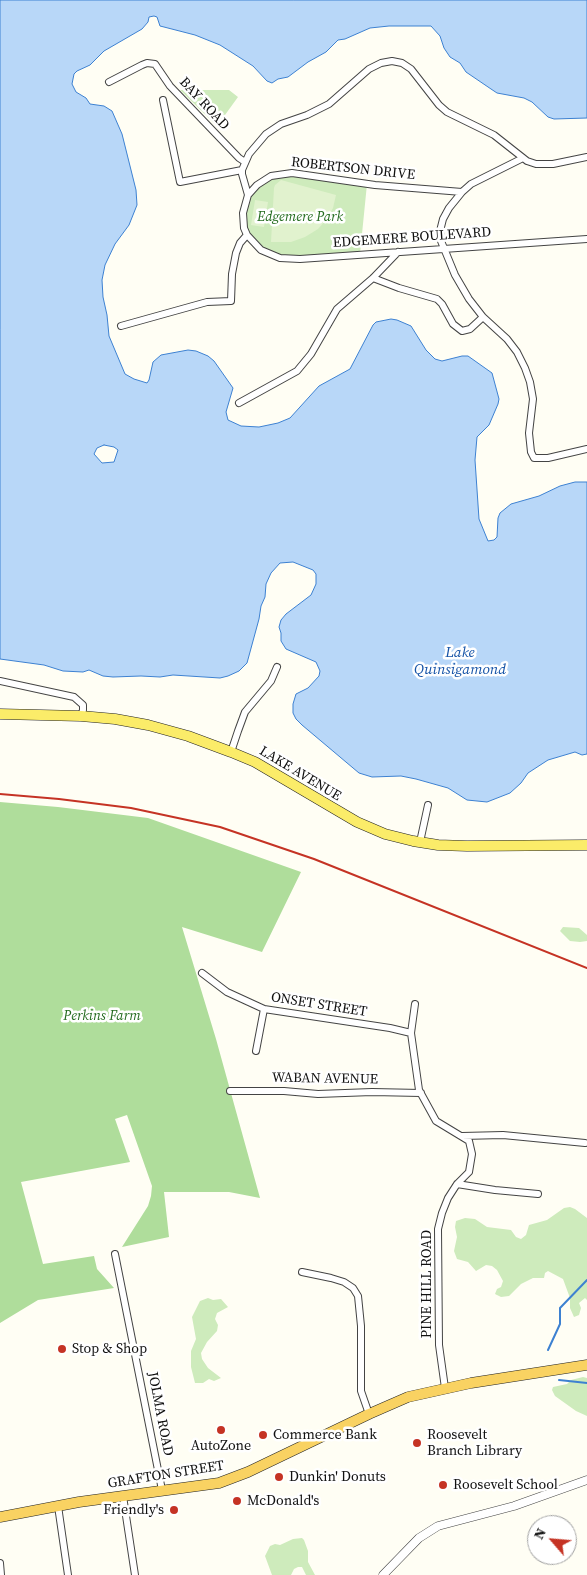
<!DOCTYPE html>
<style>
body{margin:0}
#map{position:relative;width:587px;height:1575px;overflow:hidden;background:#fffef4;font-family:"Source Serif 4",serif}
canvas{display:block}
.north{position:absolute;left:527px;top:1515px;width:50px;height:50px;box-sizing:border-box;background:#fff;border:1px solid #a0a0a0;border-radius:50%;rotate:297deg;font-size:14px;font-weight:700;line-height:20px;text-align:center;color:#111}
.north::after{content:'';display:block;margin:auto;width:18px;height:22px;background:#c53324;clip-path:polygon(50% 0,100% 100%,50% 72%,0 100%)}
</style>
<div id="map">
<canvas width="587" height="1575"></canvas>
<div class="north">N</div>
</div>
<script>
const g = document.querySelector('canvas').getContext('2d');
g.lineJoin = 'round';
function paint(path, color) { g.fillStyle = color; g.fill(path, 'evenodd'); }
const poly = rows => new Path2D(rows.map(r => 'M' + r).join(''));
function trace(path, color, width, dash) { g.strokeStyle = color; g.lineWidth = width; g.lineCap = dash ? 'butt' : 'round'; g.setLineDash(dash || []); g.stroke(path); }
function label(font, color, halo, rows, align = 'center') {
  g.font = font + ' "Source Serif 4",serif'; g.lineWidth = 5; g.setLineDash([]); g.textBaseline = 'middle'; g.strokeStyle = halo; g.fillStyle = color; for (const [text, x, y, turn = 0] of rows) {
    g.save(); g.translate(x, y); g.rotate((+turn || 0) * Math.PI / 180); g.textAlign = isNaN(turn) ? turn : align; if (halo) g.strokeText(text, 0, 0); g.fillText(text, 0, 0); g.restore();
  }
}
paint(poly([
 [180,90,229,90,238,97,217,126],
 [283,174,367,184,360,254,300,259,275,256,261,250,244,228,248,195,257,185],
 [563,927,579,928,587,935,587,941,580,942,570,941,560,931],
 [570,1207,575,1209,587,1218,587,1300,585,1298,579,1303,581,1308,579,1315,574,1317,570,1308,570,1298,563,1279,548,1271,545,1273,544,1278,533,1278,521,1284,509,1296,501,1297,495,1294,497,1289,501,1287,503,1281,497,1270,492,1266,486,1265,476,1271,468,1262,457,1259,454,1251,457,1237,455,1227,456,1221,465,1218,475,1219,487,1227,511,1230,516,1237,521,1239,526,1235,529,1225,547,1220,564,1208],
 [208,1298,213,1300,221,1299,228,1307,217,1313,215,1319,218,1325,217,1331,207,1342,201,1353,202,1359,208,1368,221,1378,214,1381,209,1379,203,1383,195,1383,191,1367,191,1351,196,1339,192,1317,200,1301],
 [583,1377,587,1378,587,1416,576,1411,555,1396,552,1390,553,1387,567,1384,571,1380],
 [302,1538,304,1540,308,1551,308,1562,315,1575,306,1575,302,1567,298,1567,294,1569,291,1575,272,1575,265,1556,270,1546,275,1544,280,1545,293,1539]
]), '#ceebbc');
paint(poly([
 [0,802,58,807,148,818,301,872,262,952,182,927,216,1039,260,1198,229,1192,164,1192,169,1237,122,1247,148,1206,151,1196,152,1186,127,1115,115,1119,130,1162,21,1182,43,1264,94,1256,97,1269,114,1288,38,1300,0,1323]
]), '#afdd9b');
paint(poly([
 [281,180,336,195,333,208,327,219,318,229,305,237,291,242,271,242,274,188,275,185],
 [255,200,268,202,264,227,251,225]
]), '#e1f2ce');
const water = poly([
 [0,0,587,0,587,118,554,119,548,117,532,102,524,98,497,93,491,89,466,72,460,63,450,57,444,48,440,36,431,26,389,26,370,28,345,39,338,40,326,52,308,62,288,77,278,79,272,83,267,81,253,66,220,45,195,35,164,27,160,26,157,17,154,16,149,17,148,22,142,29,104,51,90,65,77,71,74,74,72,84,76,92,86,98,90,104,104,106,112,111,122,134,136,190,137,205,129,225,115,244,105,265,102,280,103,297,107,315,109,336,125,374,134,379,147,383,149,380,153,362,161,355,188,350,196,351,208,356,214,361,233,388,226,412,228,420,241,426,259,427,278,423,290,418,319,386,350,369,373,325,376,322,391,319,397,320,411,326,426,350,435,359,442,361,462,356,468,356,492,373,499,399,498,404,489,425,477,437,475,460,479,519,488,541,494,540,497,537,498,518,500,513,511,504,539,496,560,486,575,482,587,482,587,754,582,755,575,752,548,760,528,773,521,783,510,793,487,802,467,800,448,788,416,779,401,776,372,777,359,773,302,725,296,719,293,713,293,704,296,694,308,688,319,676,320,671,316,662,286,649,281,641,281,633,279,627,281,620,286,614,311,595,316,584,316,574,313,570,293,562,280,563,271,573,266,584,265,597,261,606,259,619,247,663,239,671,228,676,220,678,173,675,160,677,141,676,113,677,103,676,89,670,83,672,63,671,44,665,0,659,0,0],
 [104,445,114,447,118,450,114,462,102,463,94,454,97,448,104,445]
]);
paint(water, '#b8d7f8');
trace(water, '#3d81d1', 1);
trace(poly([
 [548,1350,560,1324,560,1308,587,1280],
 [559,1380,587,1383]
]), '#3d81d1', 2);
const minor = poly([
 [109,82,142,65,147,63,155,64,170,86,239,158,245,162],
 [163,100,180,182,242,170],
 [587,157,553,164,536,164,527,161,494,135,447,112,439,105,411,69,402,63,392,61,381,63,369,69,329,104,307,115,281,124,266,134,249,154,242,170,242,174,248,195,243,213,244,228,247,235,261,250,280,258,300,259,587,239],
 [523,158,471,184,462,192,449,208,443,219,440,231,441,241,455,275,469,299,483,317,507,339,517,352,525,368,530,382,533,399,529,433,531,452,534,458,548,458,587,449],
 [248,195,257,185,271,176,292,173,375,185,462,192],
 [373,278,399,288,437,299,442,304,453,324,462,331,470,329,483,317],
 [121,326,207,302,231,301,232,274,236,253,240,243,247,235],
 [239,403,297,371,311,354,337,309,373,278,398,252],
 [0,681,74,697,83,705,83,710,81,716],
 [231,752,238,731,245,712,271,681,277,667],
 [420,842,428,805],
 [202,973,227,992,264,1009,390,1028,411,1033],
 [415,1004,411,1033,419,1090,436,1121,469,1141,472,1154,469,1172,457,1184,448,1198,442,1213,438,1229,439,1345,445,1388],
 [256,1051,264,1009],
 [230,1091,284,1091,318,1094,372,1092,421,1093],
 [462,1136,503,1135,585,1143],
 [457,1184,495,1190,538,1194],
 [115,1254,162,1490],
 [302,1272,331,1278,344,1282,353,1288,358,1296,361,1326,361,1391,369,1414],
 [123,1496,135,1575],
 [58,1506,68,1575],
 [0,1563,1,1575]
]);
const tertiary = poly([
 [383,1575,419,1538,438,1526,514,1506,587,1480]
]);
const primary = poly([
 [0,714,81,716,115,719,148,725,188,736,231,752,255,762,357,822,385,834,413,841,438,845,467,846,587,845]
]);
const trunk = poly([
 [0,1517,79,1502,219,1483,248,1472,369,1414,408,1397,471,1383,587,1365]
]);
trace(minor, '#444', 8);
trace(tertiary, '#444', 9);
trace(primary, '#222', 11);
trace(trunk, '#222', 11);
trace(minor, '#fff', 6);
trace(tertiary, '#fff', 8);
trace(primary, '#fbec69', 10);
trace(trunk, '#f9d262', 10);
trace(poly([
 [0,794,59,799,131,808,220,827,314,859,587,968]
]), '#c53324', 2);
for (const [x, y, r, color] of [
 [62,1349,5,"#c53324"],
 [221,1430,5,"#c53324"],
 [263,1435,5,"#c53324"],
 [417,1443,5,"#c53324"],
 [279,1477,5,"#c53324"],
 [443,1485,5,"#c53324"],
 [237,1501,5,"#c53324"],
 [174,1510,5,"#c53324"]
]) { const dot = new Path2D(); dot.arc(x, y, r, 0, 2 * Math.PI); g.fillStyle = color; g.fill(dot); trace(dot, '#fff', 2); }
label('14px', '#111', '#fff', [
 ["BAY ROAD",204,104,47],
 ["ROBERTSON DRIVE",353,169,6],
 ["EDGEMERE BOULEVARD",412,238,-4],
 ["LAKE AVENUE",300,774,31],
 ["ONSET STREET",319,1005,9],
 ["WABAN AVENUE",325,1079,1],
 ["PINE HILL ROAD",427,1284,-90],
 ["JOLMA ROAD",160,1414,79],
 ["GRAFTON STREET",166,1475,-9]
]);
label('italic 14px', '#236b1e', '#fff', [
 ["Edgemere Park",300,217],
 ["Perkins Farm",102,1016]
]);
label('14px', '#111', '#fff', [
 ["Stop & Shop",72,1349],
 ["Commerce Bank",273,1435],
 ["Roosevelt",427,1435],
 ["Branch Library",427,1451],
 ["AutoZone",221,1446,"center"],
 ["Dunkin' Donuts",289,1477],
 ["Roosevelt School",453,1485],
 ["McDonald's",247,1501],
 ["Friendly's",164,1510,"right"]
], 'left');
label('italic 15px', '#1553a7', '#fff', [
 ["Lake",460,653],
 ["Quinsigamond",460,670]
]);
</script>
